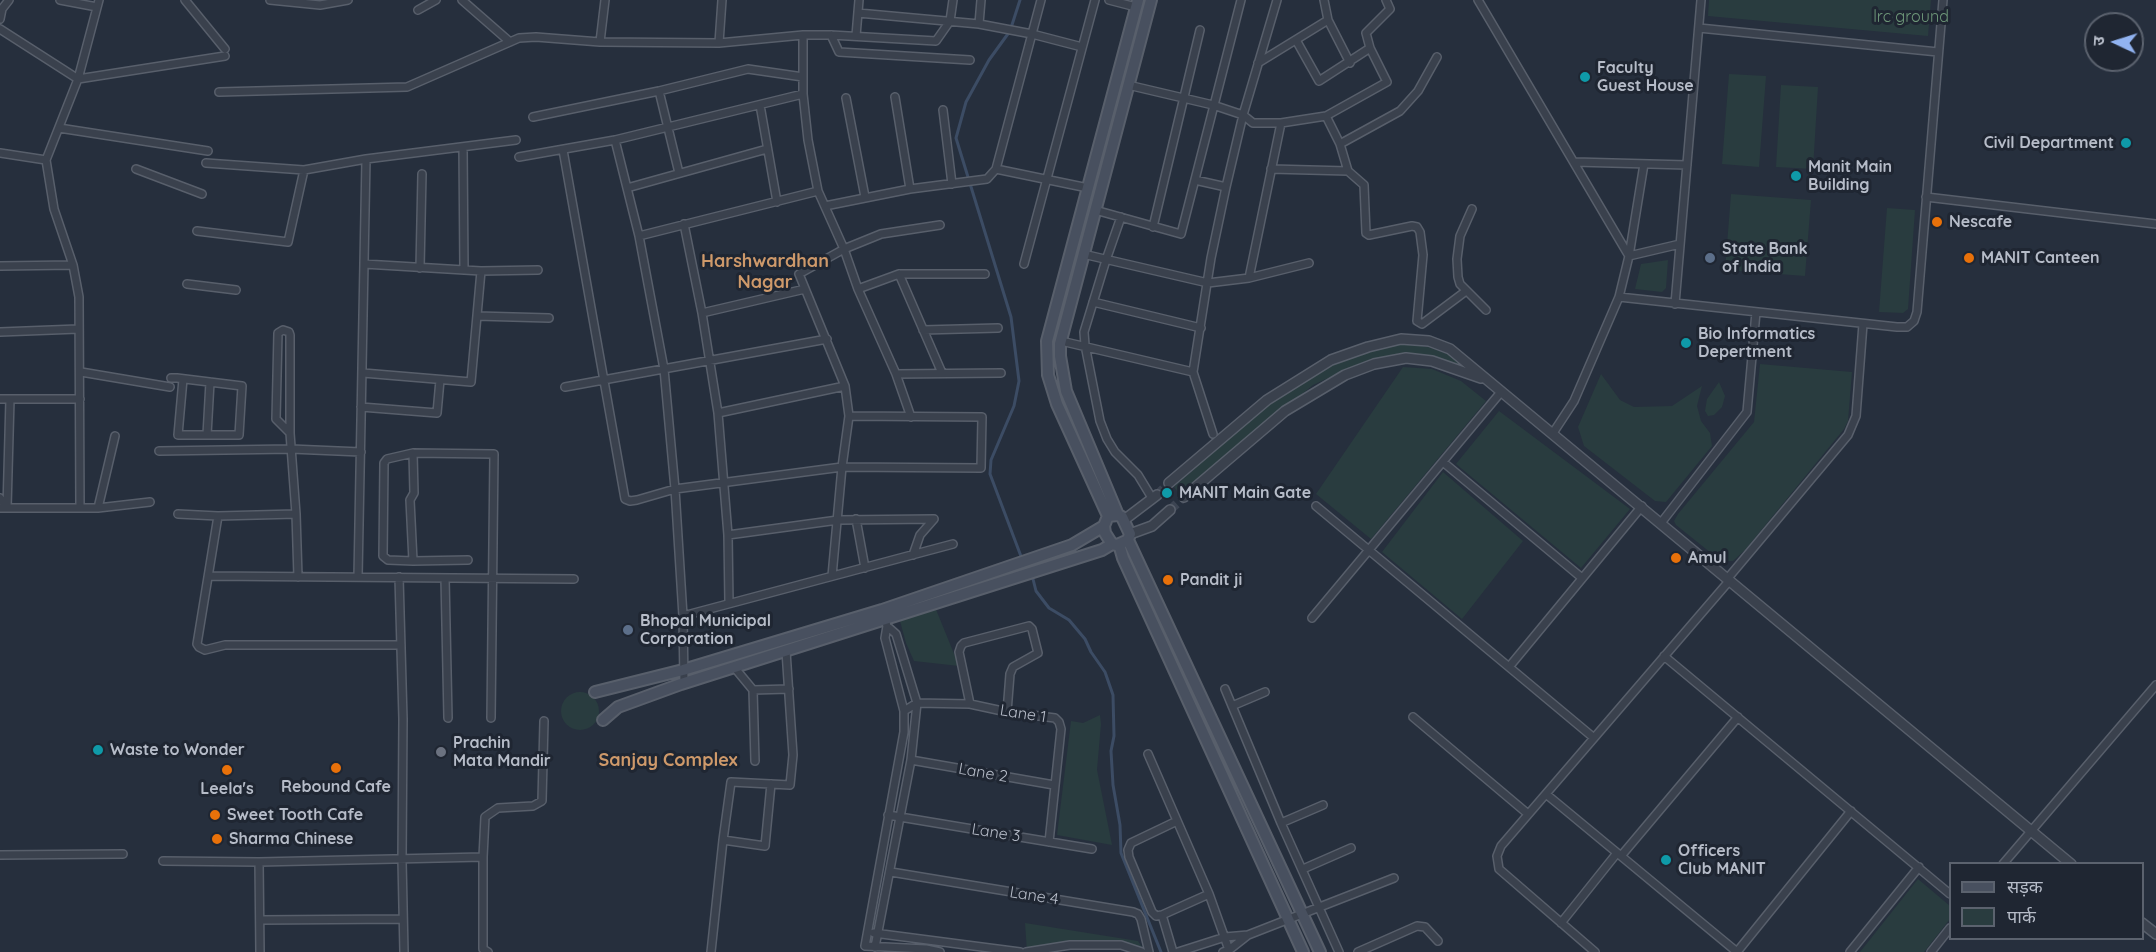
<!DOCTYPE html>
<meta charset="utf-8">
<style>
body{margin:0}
#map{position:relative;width:2156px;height:952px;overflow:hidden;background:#262f3d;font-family:Quicksand,"Noto Sans Devanagari",sans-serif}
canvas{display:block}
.legend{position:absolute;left:1949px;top:862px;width:195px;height:78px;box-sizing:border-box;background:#1f2632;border:2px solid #5b626e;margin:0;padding:8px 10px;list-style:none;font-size:18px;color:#b6bcc8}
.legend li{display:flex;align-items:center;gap:12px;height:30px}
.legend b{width:30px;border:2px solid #5b626e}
.north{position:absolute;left:2084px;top:12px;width:60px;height:60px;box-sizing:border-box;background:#1f2632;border:2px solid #5b626e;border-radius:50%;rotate:274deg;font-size:16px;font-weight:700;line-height:24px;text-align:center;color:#b6bcc8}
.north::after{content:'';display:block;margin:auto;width:21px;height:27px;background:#91b3f1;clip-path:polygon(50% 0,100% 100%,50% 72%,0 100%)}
</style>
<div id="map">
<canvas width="2156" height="952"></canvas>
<ul class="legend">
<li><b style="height:8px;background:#48505f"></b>सड़क</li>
<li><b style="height:16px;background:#293c3f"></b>पार्क</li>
</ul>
<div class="north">उ</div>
</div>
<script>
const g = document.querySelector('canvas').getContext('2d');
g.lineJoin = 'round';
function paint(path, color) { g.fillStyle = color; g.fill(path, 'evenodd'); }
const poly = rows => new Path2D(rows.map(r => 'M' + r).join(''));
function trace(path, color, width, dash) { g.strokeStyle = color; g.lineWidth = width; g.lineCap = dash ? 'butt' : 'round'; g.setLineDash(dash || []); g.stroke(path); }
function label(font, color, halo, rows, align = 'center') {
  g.font = font + ' Quicksand,sans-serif'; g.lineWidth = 6; g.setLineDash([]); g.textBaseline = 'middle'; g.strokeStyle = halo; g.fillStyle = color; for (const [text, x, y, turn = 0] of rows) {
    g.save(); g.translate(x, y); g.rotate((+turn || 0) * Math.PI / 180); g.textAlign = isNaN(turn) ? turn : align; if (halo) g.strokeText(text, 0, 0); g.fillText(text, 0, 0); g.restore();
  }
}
paint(poly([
 [1709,0,1931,0,1928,36,1708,16],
 [1729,74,1766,76,1759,167,1722,164],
 [1781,85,1818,87,1813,169,1776,167],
 [1731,194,1811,200,1805,276,1725,270],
 [1887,208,1915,210,1908,309,1903,313,1879,312],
 [1668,260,1666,288,1662,292,1635,289,1641,264],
 [1407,344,1428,347,1450,355,1463,364,1469,371,1420,354,1400,353,1339,373,1313,385,1180,495,1174,487,1275,398,1306,378,1333,364,1363,354,1385,347],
 [1760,364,1852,372,1848,421,1844,429,1745,550,1733,561,1721,561,1676,525,1674,521,1678,514,1754,422],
 [1403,367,1432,369,1461,381,1486,401,1371,539,1316,494],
 [1601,374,1620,400,1634,407,1672,406,1702,386,1697,406,1701,421,1710,433,1712,446,1666,502,1655,501,1584,446,1578,427],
 [1719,382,1725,396,1722,407,1714,415,1708,416,1705,411,1707,399],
 [1499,411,1630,509,1581,568,1456,464],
 [1443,472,1523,541,1462,619,1382,552],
 [935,607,959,666,914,661,906,643,900,621],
 '561 711a19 19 0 1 1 38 0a19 19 0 1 1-38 0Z',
 [1100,715,1101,724,1097,770,1112,845,1057,835,1071,721,1083,723],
 [1918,879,1950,906,1950,919,1924,952,1860,952],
 [1025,923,1138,941,1144,950,1121,946,1027,952]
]), '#293c3f');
trace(poly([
 [1020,0,1010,31,989,60,966,102,956,138,1011,317,1019,381,1014,406,991,460,990,474,1022,559],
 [1032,575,1036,591,1049,608,1069,620,1085,639,1091,652,1105,672,1113,695,1114,736,1111,751,1113,785,1120,825,1121,853,1161,952]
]), '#3c4c64', 3);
trace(poly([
 [1157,495,1169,483],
 [1170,510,1184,497]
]), '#3c4452', 9, [9, 4.5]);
const minor = poly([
 [60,0,97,7],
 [185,0,225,49],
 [270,0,320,5,348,0],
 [462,0,510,42],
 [1109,0,1136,7],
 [1324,0,1328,20,1350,63],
 [1478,0,1629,256,1680,244],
 [418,10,436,0],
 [858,13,979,24,1032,34,1082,47],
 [0,19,2,9,9,0],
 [979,24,981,0],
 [1699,28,1938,52],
 [0,29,78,79,225,56],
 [803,35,803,94,808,140,818,191,844,249,858,289,896,374,911,417],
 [831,35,839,52,970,60],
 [856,36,859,0],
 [1296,40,1319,81,1370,48],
 [600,42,605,0],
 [719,43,722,0],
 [1258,63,1328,20],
 [1128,85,1213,105,1243,115,1253,123,1281,123,1326,116,1387,82,1370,48,1366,33,1390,9,1386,0],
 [659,91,679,173],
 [219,92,407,87,519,38,536,37,600,42,719,43,803,35,831,35,936,41,950,21,953,0],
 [895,97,910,189],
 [846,98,865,197],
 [760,105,777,202],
 [943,110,952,184],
 [1326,116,1340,144,1348,171,1364,185,1366,233,1369,235,1412,226,1417,227,1420,232,1423,255,1417,321,1422,324,1466,291],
 [533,117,659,91,748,69,803,77],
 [59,128,208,151],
 [615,140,639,236,664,369,675,489,683,616,684,683],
 [1340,144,1400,111,1418,91,1437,57],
 [463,147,464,270],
 [563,150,625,499,630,501,637,500,675,489,842,467,981,468,982,417,849,416],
 [0,153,46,160],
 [519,157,615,140,803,94],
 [1575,162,1687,165],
 [206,163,304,170,366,159,516,140],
 [136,169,202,194],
 [996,169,1088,188],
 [1271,169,1348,171],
 [1195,180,1226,187],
 [627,188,767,149],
 [1926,197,2156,224],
 [825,206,910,189,987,179,996,169,1041,0],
 [1472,209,1460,236,1457,259,1458,277,1460,284,1486,310],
 [1095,210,1181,234,1241,0],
 [1121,217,1106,260,1084,332,1085,345,1100,421,1107,439,1115,452,1138,475,1152,498],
 [684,224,702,313,718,413,728,535,729,603],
 [1153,227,1200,30],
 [197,231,288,242,304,170],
 [639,236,818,191],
 [1083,254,1208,283,1249,278,1281,123],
 [364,264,481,271,538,270],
 [1024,264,1095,0],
 [0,266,73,265],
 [420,268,422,174],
 [899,274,942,373],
 [1249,278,1309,263],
 [187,284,236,290],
 [858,289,899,274,985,274],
 [1619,297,1897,327,1907,327,1914,321,1917,312,1943,0],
 [1093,302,1201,328],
 [1675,304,1701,0],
 [702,313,805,289],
 [477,316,549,318],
 [923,330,998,328],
 [0,332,78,329],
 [1061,341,1193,372],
 [81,372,170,387],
 [363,373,471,382,481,271],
 [896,374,1001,373],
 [171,378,177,378,242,386,239,435,178,435,183,379],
 [565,387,827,339],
 [0,399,80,399],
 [10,399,7,508,98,508,150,502],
 [361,407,437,413,440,380],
 [718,413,845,386],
 [290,433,290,335,289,332,283,330,278,333,276,419,290,433,296,514,298,577],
 [1553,433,1574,401,1619,297,1629,256,1644,164],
 [1213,434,1193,372,1211,258,1226,187,1243,115,1277,0],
 [207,435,210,382],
 [159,451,291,449,361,452],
 [413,453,387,459,384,463,383,556,388,560,413,561,468,560],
 [1443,462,1582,578],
 [0,498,7,508,0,508],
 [1316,506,1594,738],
 [80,508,79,297,73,265,54,209,46,160,78,79,99,0],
 [98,508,115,436],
 [178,514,218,516,296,514],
 [218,516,197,644,199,647,205,650,225,645,401,645],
 [856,519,865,568],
 [1661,523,1747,412,1756,312],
 [728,535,838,520,934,519,920,535,913,555],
 [413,561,410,500,414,493,413,453,494,454,491,718],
 [209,576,574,579],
 [832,576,842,467,849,416,845,386,799,274,844,249,881,234,940,225],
 [358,577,366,159],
 [399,577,403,719,402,860,404,952],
 [445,578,448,718],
 [1728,578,1848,435,1856,416,1863,324],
 [683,616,953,544],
 [884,616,887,626,885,638,904,711,904,732,865,946,926,949,940,952],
 [1312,618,1501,392],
 [1664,656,1950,894],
 [734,667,753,690,789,689],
 [1509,667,1642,506],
 [1225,689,1281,823,1339,952],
 [753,690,755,761],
 [970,704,959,652,961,646,964,643,1029,626,1032,629,1038,653,1013,667,1010,674,1007,712],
 [1232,706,1265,692],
 [904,711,917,703,970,704,1007,712,1055,718,1059,722,1061,729,1049,842],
 [1413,717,1528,814],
 [1148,754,1209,894,1229,950],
 [911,760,1054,785],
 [1546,794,1737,952],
 [888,815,1092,849],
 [1281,823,1323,805],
 [723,840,765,846,771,784],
 [0,855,123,854],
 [1621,856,1738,717],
 [163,861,259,862,483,857],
 [259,862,260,952],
 [2003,864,2156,685],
 [1303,869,1351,848],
 [891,872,1133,912,1138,914,1141,919,1149,952],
 [1162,915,1209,894],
 [260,920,403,919],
 [1561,923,1617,853],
 [874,933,1020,952],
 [875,947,911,760,917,703,896,634,887,626],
 [488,952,483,949,483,857,485,817,498,808,533,806,542,801,544,721],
 [711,952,723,840,731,782,790,785,793,755,786,651],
 [1026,952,1070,945,1121,945,1142,952],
 [1173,952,1162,915,1156,916,1152,912,1129,857,1128,850,1131,843,1177,821],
 [1178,952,1225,937,1248,935],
 [1223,952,1229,950,1248,935,1394,878],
 [1358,952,1417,926,1425,927,1438,941],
 [1595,952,1499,869,1497,856,1501,846,1730,580],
 [1737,952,1851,811],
 [1850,952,1919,867],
 [1931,952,1950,928]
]);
const tertiary = poly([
 [1169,483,1267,400,1331,360,1368,347,1401,339,1429,341,1450,349,2071,864],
 [1184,497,1285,411,1345,375,1374,364,1406,358,1432,361,1481,378],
 [1124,520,1157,495],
 [1130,534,1152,526,1170,510],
 [2142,923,2156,934]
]);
const secondary = poly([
 [1118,515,1066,391,1060,356,1060,344,1151,0],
 [1118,515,1122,517,1130,534,1128,540,1117,545,1112,544,1105,533,1104,526,1108,516,1118,515],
 [1108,516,1057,404,1048,375,1047,341,1138,0],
 [1128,540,1320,952],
 [1119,544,1123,558,1303,952],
 [595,692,683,670,882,610,1072,545,1104,526],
 [603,720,618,707,681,684,1102,550,1112,544]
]);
trace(minor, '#585f6b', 10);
trace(tertiary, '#585f6b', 12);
trace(secondary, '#585f6b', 14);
trace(minor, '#3a414d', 7);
trace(tertiary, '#3a414d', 9);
trace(secondary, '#48505f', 10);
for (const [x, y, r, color] of [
 [1585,77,6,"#0f9aa8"],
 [2126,143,6,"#0f9aa8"],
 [1796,176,6,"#0f9aa8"],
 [1937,222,6,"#e8710a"],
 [1710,258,6,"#5c6f8a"],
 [1969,258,6,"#e8710a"],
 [1686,343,6,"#0f9aa8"],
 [1167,493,6,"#0f9aa8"],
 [1676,558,6,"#e8710a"],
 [1168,580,6,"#e8710a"],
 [628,630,6,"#5c6f8a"],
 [98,750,6,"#0f9aa8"],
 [441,752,6,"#6b7280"],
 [336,768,6,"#e8710a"],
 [227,770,6,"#e8710a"],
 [215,815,6,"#e8710a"],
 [217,839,6,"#e8710a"],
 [1666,860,6,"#0f9aa8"]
]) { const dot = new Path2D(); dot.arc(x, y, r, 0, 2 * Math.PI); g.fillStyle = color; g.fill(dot); trace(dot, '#1f2632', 2); }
label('16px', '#6e9779', '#1f2632', [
 ["lrc ground",1911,17]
]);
label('bold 16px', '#b6bcc8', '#1f2632', [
 ["Faculty",1597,68],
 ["Guest House",1597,86],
 ["Civil Department",2114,143,"right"],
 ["Manit Main",1808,167],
 ["Building",1808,185],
 ["Nescafe",1949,222],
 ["State Bank",1722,249],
 ["of India",1722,267],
 ["MANIT Canteen",1981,258],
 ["Bio Informatics",1698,334],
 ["Depertment",1698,352],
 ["MANIT Main Gate",1179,493],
 ["Amul",1688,558],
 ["Pandit ji",1180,580],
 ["Bhopal Municipal",640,621],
 ["Corporation",640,639],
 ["Prachin",453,743],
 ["Mata Mandir",453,761],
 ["Waste to Wonder",110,750],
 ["Rebound Cafe",336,787,"center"],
 ["Leela's",227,789,"center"],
 ["Sweet Tooth Cafe",227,815],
 ["Sharma Chinese",229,839],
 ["Officers",1678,851],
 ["Club MANIT",1678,869]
], 'left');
label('16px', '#b6bcc8', '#1f2632', [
 ["Lane 1",1023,714,9],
 ["Lane 2",983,773,10],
 ["Lane 3",996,833,9],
 ["Lane 4",1034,896,9]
]);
label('bold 18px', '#ce996a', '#1f2632', [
 ["Harshwardhan",765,262],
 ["Nagar",765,283],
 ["Sanjay Complex",668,761]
]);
</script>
